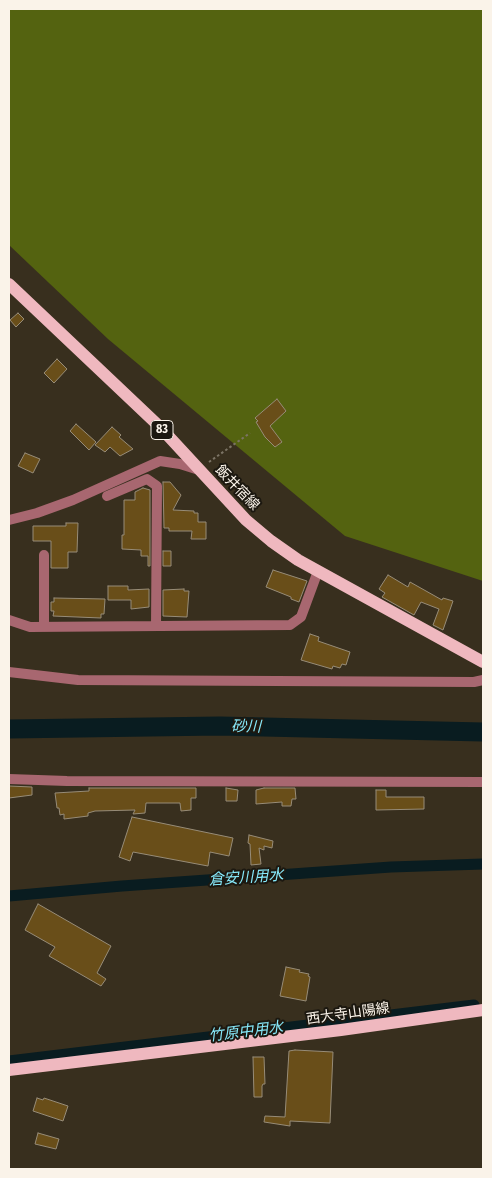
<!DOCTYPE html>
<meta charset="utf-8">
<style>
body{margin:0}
#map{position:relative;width:492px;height:1178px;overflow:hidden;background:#382f1e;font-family:"Fira Sans Condensed",sans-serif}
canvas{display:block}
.frame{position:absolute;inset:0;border:10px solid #faf3e9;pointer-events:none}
</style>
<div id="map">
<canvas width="492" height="1178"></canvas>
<div class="frame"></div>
</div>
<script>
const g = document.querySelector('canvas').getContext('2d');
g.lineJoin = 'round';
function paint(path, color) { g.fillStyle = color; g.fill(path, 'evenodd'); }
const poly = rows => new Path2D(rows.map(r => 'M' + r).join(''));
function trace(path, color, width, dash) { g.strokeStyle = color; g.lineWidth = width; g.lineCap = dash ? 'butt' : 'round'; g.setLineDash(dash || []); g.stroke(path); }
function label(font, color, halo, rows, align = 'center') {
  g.font = font + ' "Fira Sans Condensed","Noto Sans JP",sans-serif'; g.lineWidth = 4; g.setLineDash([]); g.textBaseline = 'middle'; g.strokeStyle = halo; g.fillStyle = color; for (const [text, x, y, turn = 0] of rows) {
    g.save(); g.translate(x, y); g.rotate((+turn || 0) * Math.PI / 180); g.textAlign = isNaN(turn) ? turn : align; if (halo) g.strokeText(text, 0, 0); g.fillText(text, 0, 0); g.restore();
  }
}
paint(poly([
 [9,9,483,9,483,581,345,536,108,339,9,245]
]), '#546310');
trace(poly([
 [9,896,122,886,391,867,483,864],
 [9,1061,474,1005]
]), '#091c20', 11);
trace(poly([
 [9,729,220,726,483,732]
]), '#091c20', 19);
const building = poly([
 [18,313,24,319,16,327,10,320,18,313],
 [57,359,67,369,54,383,44,373,57,359],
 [277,399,286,411,270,426,282,442,275,447,265,437,256,422,258,421,255,418,277,399],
 [76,424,96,442,89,450,70,431,76,424],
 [112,427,121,435,119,437,133,449,120,456,110,447,105,452,95,445,112,427],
 [25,453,40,459,33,473,18,466,25,453],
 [163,482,170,482,181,495,173,510,194,511,194,513,198,513,198,522,206,522,206,539,191,539,192,531,169,531,169,528,164,528,163,482],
 [143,488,150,490,150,566,148,566,148,556,141,556,141,550,122,549,122,535,124,535,124,500,135,500,135,492,143,488],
 [66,523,78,523,77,552,68,552,68,568,51,568,51,541,33,541,33,526,66,526,66,523],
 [163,551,171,551,171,566,163,566,163,551],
 [273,570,307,581,299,602,291,599,291,597,266,587,273,570],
 [388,575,408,587,410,582,442,600,443,598,453,601,443,630,433,625,439,609,421,602,414,615,382,597,385,593,379,589,388,575],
 [108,586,128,586,128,590,149,589,149,607,131,609,131,600,108,600,108,586],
 [184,589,184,591,189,591,187,617,163,616,163,590,184,589],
 [54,598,105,599,104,614,101,614,101,618,53,616,54,611,51,611,51,602,54,602,54,598],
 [310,634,319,637,318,641,350,652,346,665,342,664,340,668,333,666,332,669,301,660,310,634],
 [9,786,32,787,32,795,9,798,9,786],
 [89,788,196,788,196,798,191,798,191,810,181,811,180,803,146,803,145,813,133,814,135,810,95,811,88,813,88,816,64,819,64,814,60,815,59,808,57,808,55,793,89,791,89,788],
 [226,788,238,790,237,801,226,801,226,788],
 [264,788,295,788,296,799,292,799,291,806,282,806,282,802,256,804,256,790,264,788],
 [376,790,386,790,386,797,424,797,424,809,376,810,376,790],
 [132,817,233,838,229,856,210,852,208,866,133,852,130,861,119,857,132,817],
 [249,835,273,841,272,848,264,846,264,850,259,848,261,864,251,865,250,844,248,843,249,835],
 [38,904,111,946,97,973,106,979,101,986,49,956,55,947,25,930,38,904],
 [286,967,300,970,299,972,309,974,308,976,310,977,306,1001,280,996,286,967],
 [295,1050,333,1052,330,1123,290,1121,290,1126,264,1122,265,1116,285,1117,289,1051,295,1050],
 [253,1057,264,1057,265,1084,263,1084,262,1086,262,1097,254,1097,253,1057],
 [37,1098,43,1100,44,1098,68,1106,63,1121,33,1111,37,1098],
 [38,1133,59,1139,56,1149,35,1144,38,1133]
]);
paint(building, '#694e19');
trace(building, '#978c78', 1);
trace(poly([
 [209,462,250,433]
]), '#7c7465', 2, [2.5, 2.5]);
trace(poly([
 [107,496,147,479,157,486,156,626],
 [9,520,37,513,73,500,160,461,180,464,199,470],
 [9,620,30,627,290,625,301,617,318,571],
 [44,627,44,555],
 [9,672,78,680,474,682,483,680],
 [9,779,67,781,483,782]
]), '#a86770', 10);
trace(poly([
 [9,284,160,427,246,520,271,541,298,560,483,662],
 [9,1070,341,1030,483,1010]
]), '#efb8bf', 12);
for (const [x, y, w] of [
 [162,430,22]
]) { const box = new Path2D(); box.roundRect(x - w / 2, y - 9.5, w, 19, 4); g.fillStyle = '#1c1810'; g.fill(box); trace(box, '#faf3e9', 1); }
label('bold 12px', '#faf3e9', null, [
 ["83",162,430]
]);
label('14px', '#faf3e9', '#1c1810', [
 ["飯井宿線",237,488,46],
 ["西大寺山陽線",348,1014,-8]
]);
label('italic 15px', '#87eafb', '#1c1810', [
 ["砂川",246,727,1],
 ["倉安川用水",246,878,-4],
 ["竹原中用水",246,1032,-7]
]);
</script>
